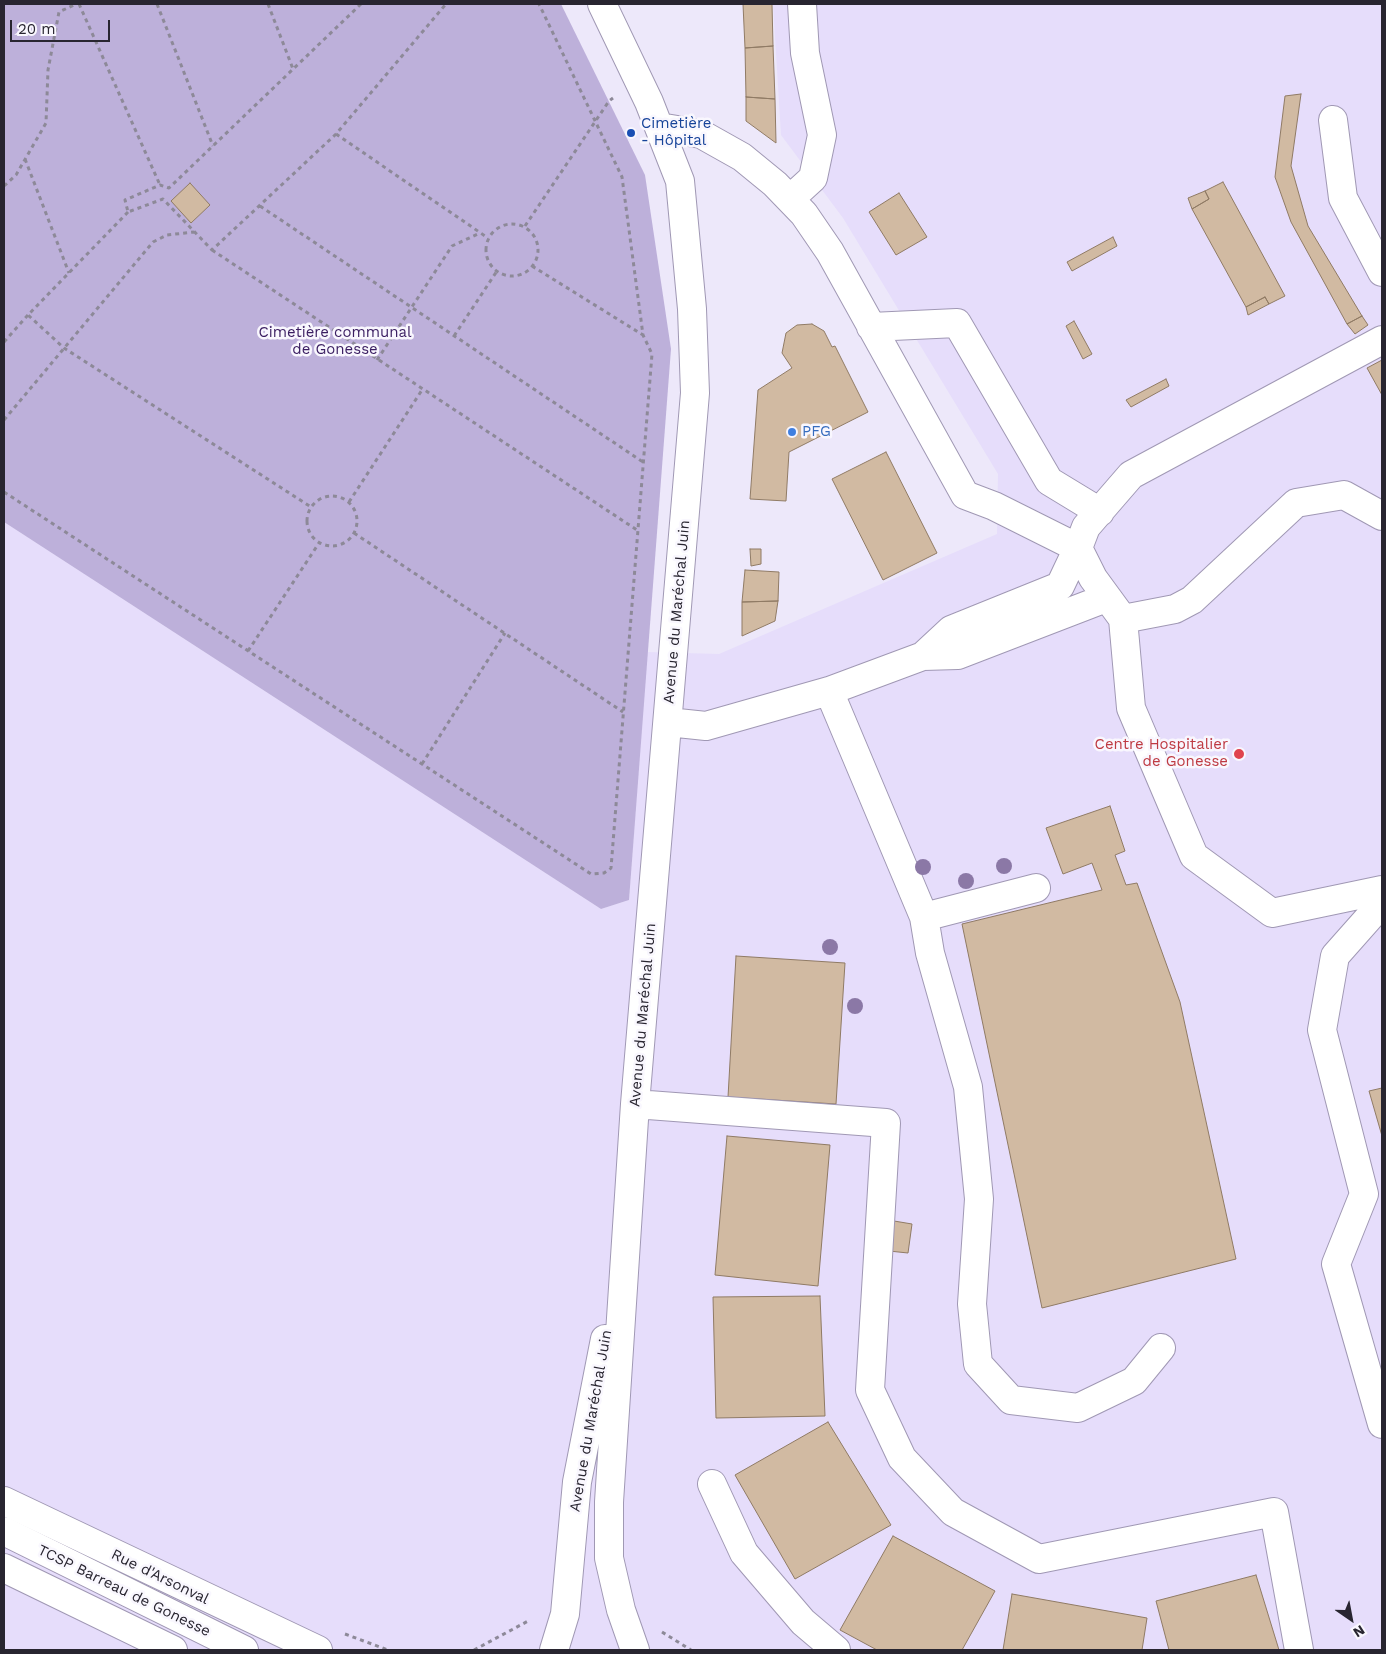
<!DOCTYPE html>
<meta charset="utf-8">
<style>
body{margin:0}
#map{position:relative;width:1386px;height:1654px;overflow:hidden;background:#ede8fa;font-family:"Work Sans",sans-serif}
canvas{display:block}
.frame{position:absolute;inset:0;border:5px solid #282530;pointer-events:none}
.north{position:absolute;left:1326px;top:1594px;width:50px;height:50px;-webkit-text-stroke:4px #f9f7fe;paint-order:stroke;rotate:147deg;font-size:14px;font-weight:700;line-height:20px;text-align:center;color:#282530}
.north::after{content:'';display:block;margin:auto;width:18px;height:22px;background:#282530;clip-path:polygon(50% 0,100% 100%,50% 72%,0 100%)}
.scale{position:absolute;left:10px;top:20px;width:100px;height:22px;box-sizing:border-box;border:2px solid #282530;border-top:0;padding-left:6px;font-size:15px;line-height:18px;white-space:nowrap;color:#282530;-webkit-text-stroke:4px #f9f7fe;paint-order:stroke}
</style>
<div id="map">
<canvas width="1386" height="1654"></canvas>
<div class="frame"></div>
<div class="north">N</div>
<div class="scale">20 m</div>
</div>
<script>
const g = document.querySelector('canvas').getContext('2d');
g.lineJoin = 'round';
function paint(path, color) { g.fillStyle = color; g.fill(path, 'evenodd'); }
const poly = rows => new Path2D(rows.map(r => 'M' + r).join(''));
function trace(path, color, width, dash) { g.strokeStyle = color; g.lineWidth = width; g.lineCap = dash ? 'butt' : 'round'; g.setLineDash(dash || []); g.stroke(path); }
function label(font, color, halo, rows, align = 'center') {
  g.font = font + ' "Work Sans",sans-serif'; g.lineWidth = 5; g.setLineDash([]); g.textBaseline = 'middle'; g.strokeStyle = halo; g.fillStyle = color; for (const [text, x, y, turn = 0] of rows) {
    g.save(); g.translate(x, y); g.rotate((+turn || 0) * Math.PI / 180); g.textAlign = isNaN(turn) ? turn : align; if (halo) g.strokeText(text, 0, 0); g.fillText(text, 0, 0); g.restore();
  }
}
paint(poly([
 [773,4,1382,4,1382,1650,4,1650,4,522,601,909,629,900,647,652,719,654,997,534,998,474,843,218,781,135]
]), '#e6ddfb');
paint(poly([
 [4,4,561,4,645,175,671,349,629,900,601,909,4,522]
]), '#bdb0da');
const building = poly([
 [743,4,772,4,773,46,745,48,743,4],
 [773,46,775,99,746,97,745,48,773,46],
 [1301,94,1291,166,1308,226,1362,316,1347,324,1291,222,1275,177,1285,96,1301,94],
 [746,97,775,99,776,143,746,121,746,97],
 [1223,182,1285,296,1269,304,1265,297,1246,307,1192,209,1209,199,1205,191,1223,182],
 [190,183,210,205,191,223,171,201,190,183],
 [1205,191,1209,199,1192,209,1188,198,1205,191],
 [899,193,927,237,896,255,869,212,899,193],
 [1113,237,1117,246,1072,271,1067,262,1113,237],
 [1265,297,1269,304,1248,315,1246,307,1265,297],
 [1362,316,1368,325,1355,334,1347,324,1362,316],
 [1074,321,1092,354,1083,359,1066,326,1074,321],
 [812,324,824,331,832,347,835,346,868,412,789,452,786,501,750,499,758,390,792,368,782,353,786,333,797,325,812,324],
 [1382,360,1382,395,1367,368,1382,360],
 [1166,379,1169,386,1131,407,1126,400,1166,379],
 [886,452,937,553,883,580,832,479,886,452],
 [750,549,761,549,761,564,751,566,750,549],
 [745,570,779,572,778,601,742,602,745,570],
 [778,601,775,621,742,636,742,602,778,601],
 [1110,806,1125,851,1115,855,1126,885,1137,883,1180,1002,1236,1259,1042,1308,962,924,1102,890,1092,863,1063,874,1046,828,1110,806],
 [736,956,845,963,836,1104,728,1097,736,956],
 [1382,1088,1382,1136,1369,1091,1382,1088],
 [727,1136,830,1145,818,1286,715,1275,727,1136],
 [894,1221,912,1224,908,1253,889,1251,894,1221],
 [820,1296,825,1416,716,1418,713,1297,820,1296],
 [828,1422,891,1525,795,1579,735,1475,828,1422],
 [893,1536,995,1591,962,1650,877,1650,840,1630,893,1536],
 [1256,1575,1279,1650,1169,1650,1156,1601,1256,1575],
 [1012,1594,1147,1618,1142,1650,1003,1650,1012,1594]
]);
paint(building, '#d1baa2');
trace(building, '#907b65', 1);
const minor = poly([
 [602,4,649,102,680,181,692,309,695,393,635,1104,609,1502,609,1558,621,1610,635,1650],
 [1333,120,1343,198,1382,272],
 [659,127,701,134,742,157,775,184,804,214,830,252,965,495,994,506,1078,548,1060,586,951,630,923,656],
 [790,199,813,178,822,135,805,53,802,4],
 [871,327,957,323,1049,481,1100,512],
 [1382,340,1131,475,1086,527,1078,548,1093,578,1123,619,1131,708,1194,856,1272,913,1382,890],
 [1123,619,1175,609,1192,600,1296,503,1344,495,1382,516],
 [829,691,924,917,1036,888],
 [668,722,706,726,829,691,923,656,958,655,1106,598],
 [1382,903,1335,956,1322,1030,1364,1194,1336,1264,1382,1424],
 [924,917,930,953,968,1087,979,1199,972,1304,978,1364,1011,1400,1078,1408,1134,1381,1161,1348],
 [635,1104,886,1123,870,1390,902,1458,953,1512,1039,1559,1274,1512,1299,1650],
 [712,1484,744,1553,803,1622,836,1650],
 [4,1531,244,1650],
 [554,1650,565,1614,577,1482,605,1339]
]);
const major = poly([
 [4,1501,318,1650],
 [4,1568,173,1650]
]);
trace(minor, '#a098b4', 30);
trace(major, '#a098b4', 30);
trace(poly([
 [79,4,160,185],
 [157,4,213,146],
 [268,4,293,69],
 [361,4,169,188,160,185,125,200,128,212,163,199,212,250,336,134,446,4],
 [336,134,488,238],
 [25,159,69,273],
 [4,186,16,175,46,123,48,70,59,12,76,4],
 [260,206,643,462],
 [128,212,28,315,64,348,311,507],
 '486 250a26 26 0 1 1 52 0a26 26 0 1 1-52 0Z',
 [525,226,609,101,613,98],
 [212,250,637,530],
 [532,266,643,335],
 [454,336,497,271],
 [4,342,28,315],
 [377,360,452,246,480,233],
 [4,420,153,242,167,235,194,232],
 [4,492,591,874,604,873,611,868,652,354,643,335,622,177,539,4],
 '307 521a25 25 0 1 1 50 0a25 25 0 1 1-50 0Z',
 [349,502,422,390],
 [354,533,623,712],
 [248,651,319,543],
 [422,764,505,633],
 [662,1632,691,1650],
 [345,1634,388,1650],
 [474,1650,530,1620]
]), '#8d8998', 3, [4, 4]);
trace(minor, '#fff', 28);
trace(major, '#fff', 28);
g.fillStyle = '#8b78a6';
for (const [x, y] of [
 [1004,866],
 [923,867],
 [966,881],
 [830,947],
 [855,1006]
]) { g.beginPath(); g.arc(x, y, 8, 0, 2 * Math.PI); g.fill(); }
for (const [x, y, r, color] of [
 [631,133,5,"#1a4fb4"],
 [792,432,5,"#3f7fe0"],
 [1239,754,6,"#e0444e"]
]) { const dot = new Path2D(); dot.arc(x, y, r, 0, 2 * Math.PI); g.fillStyle = color; g.fill(dot); trace(dot, '#f9f7fe', 2); }
label('15px', '#164399', '#f9f7fe', [
 ["Cimetière",641,124],
 ["- Hôpital",641,141]
], 'left');
label('15px', '#3a1d61', '#f9f7fe', [
 ["Cimetière communal",335,333],
 ["de Gonesse",335,350]
]);
label('15px', '#366cbe', '#f9f7fe', [
 ["PFG",802,432]
], 'left');
label('15px', '#282530', '#f9f7fe', [
 ["Avenue du Maréchal Juin",677,612,-85],
 ["Avenue du Maréchal Juin",643,1015,-85],
 ["Avenue du Maréchal Juin",591,1421,-80],
 ["Rue d'Arsonval",160,1577,26],
 ["TCSP Barreau de Gonesse",124,1591,26]
]);
label('15px', '#be3a42', '#f9f7fe', [
 ["Centre Hospitalier",1228,745],
 ["de Gonesse",1228,762]
], 'right');
</script>
